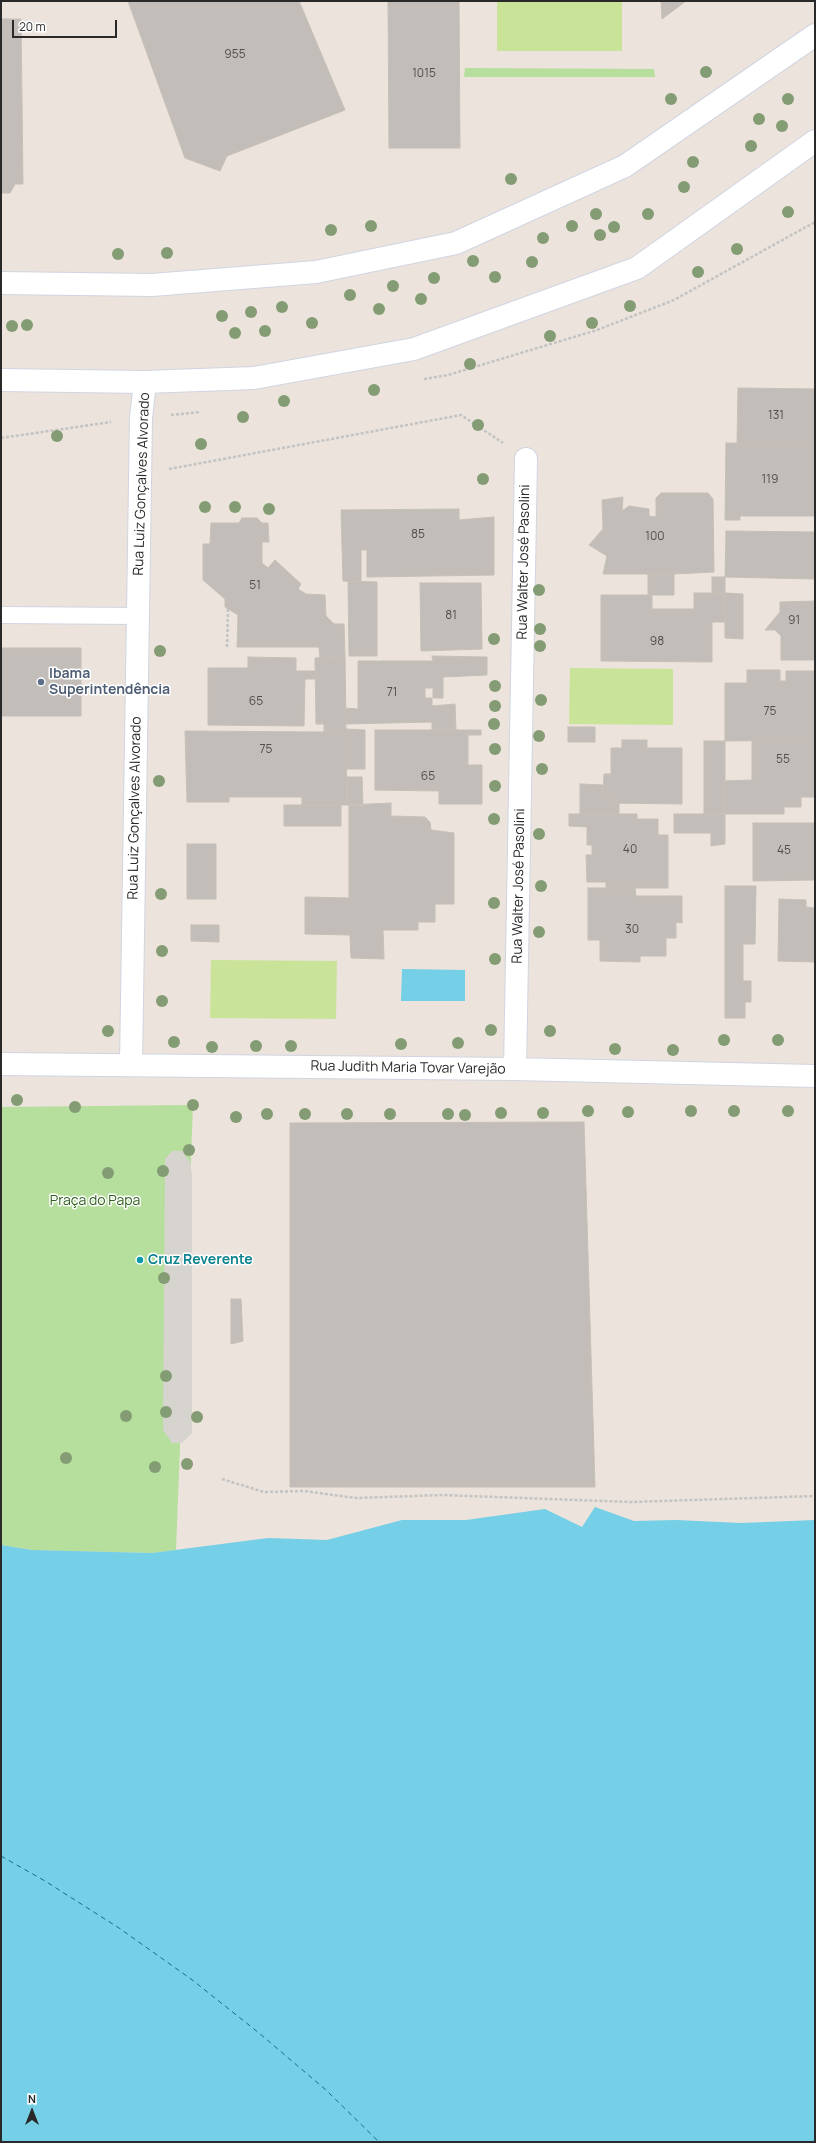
<!DOCTYPE html>
<meta charset="utf-8">
<style>
body{margin:0}
#map{position:relative;width:816px;height:2143px;overflow:hidden;background:#ebe3dc;font-family:Manrope,sans-serif}
canvas{display:block}
.frame{position:absolute;inset:0;border:2px solid #292929;pointer-events:none}
.north{position:absolute;left:12px;top:2091px;width:40px;height:40px;-webkit-text-stroke:3px #fff;paint-order:stroke;rotate:0deg;font-size:11px;font-weight:700;line-height:16px;text-align:center;color:#292929}
.north::after{content:'';display:block;margin:auto;width:14px;height:18px;background:#292929;clip-path:polygon(50% 0,100% 100%,50% 72%,0 100%)}
.scale{position:absolute;left:12px;top:20px;width:105px;height:18px;box-sizing:border-box;border:2px solid #292929;border-top:0;padding-left:5px;font-size:12px;line-height:14px;white-space:nowrap;color:#292929;-webkit-text-stroke:3px #fff;paint-order:stroke}
</style>
<div id="map">
<canvas width="816" height="2143"></canvas>
<div class="frame"></div>
<div class="north">N</div>
<div class="scale">20 m</div>
</div>
<script>
const g = document.querySelector('canvas').getContext('2d');
g.lineJoin = 'round';
function paint(path, color) { g.fillStyle = color; g.fill(path, 'evenodd'); }
const poly = rows => new Path2D(rows.map(r => 'M' + r).join(''));
function trace(path, color, width, dash) { g.strokeStyle = color; g.lineWidth = width; g.lineCap = dash ? 'butt' : 'round'; g.setLineDash(dash || []); g.stroke(path); }
function label(font, color, halo, rows, align = 'center') {
  g.font = font + ' Manrope,sans-serif'; g.lineWidth = 3; g.setLineDash([]); g.textBaseline = 'middle'; g.strokeStyle = halo; g.fillStyle = color; for (const [text, x, y, turn = 0] of rows) {
    g.save(); g.translate(x, y); g.rotate((+turn || 0) * Math.PI / 180); g.textAlign = isNaN(turn) ? turn : align; if (halo) g.strokeText(text, 0, 0); g.fillText(text, 0, 0); g.restore();
  }
}
paint(poly([
 [465,68,654,69,655,77,464,77],
 [193,1105,176,1550,152,1553,64,1551,32,1550,1,1545,1,1107]
]), '#b6de9c');
paint(poly([
 [497,1,622,1,622,51,497,51],
 [570,668,673,669,673,725,569,724],
 [211,960,337,961,336,1019,210,1018]
]), '#c9e498');
paint(poly([
 [172,1151,182,1151,190,1162,192,1175,192,1433,182,1443,172,1443,163,1430,165,1159]
]), '#d7d3ce');
paint(poly([
 [402,969,465,970,465,1001,401,1001],
 [595,1507,634,1521,676,1520,741,1523,815,1520,815,2142,1,2142,1,1545,32,1550,152,1553,268,1538,327,1540,402,1520,466,1520,545,1509,582,1527]
]), '#75cfe6');
trace(poly([
 [1,1856,45,1881,119,1928,191,1979,259,2033,326,2090,379,2142]
]), '#166e91', 1, [5, 4]);
const building = poly([
 [128,1,299,1,345,110,227,156,220,171,185,158,128,1],
 [388,1,459,1,460,148,389,148,388,1],
 [661,1,686,1,662,19,661,1],
 [1,19,21,19,23,184,15,184,10,193,1,193,1,19],
 [738,388,815,389,815,444,737,443,738,388],
 [726,443,815,444,815,516,740,516,740,520,725,520,726,443],
 [661,493,708,493,713,499,714,572,674,574,603,574,607,556,589,545,603,529,602,500,623,497,622,511,629,506,649,509,649,516,656,517,656,498,661,493],
 [459,509,459,520,494,517,494,575,367,577,367,550,361,550,361,582,343,581,341,510,459,509],
 [242,518,257,518,262,523,268,523,269,542,262,542,262,563,268,568,275,560,301,584,298,589,306,594,325,595,326,616,334,624,344,624,345,656,320,658,319,647,237,647,238,615,225,607,225,599,203,580,203,544,210,544,211,523,239,523,242,518],
 [726,531,815,532,815,579,725,577,726,531],
 [648,574,674,574,674,595,648,595,648,574],
 [712,577,725,577,725,593,712,593,712,577],
 [348,581,377,582,377,656,349,656,348,581],
 [420,583,481,583,482,649,421,651,420,583],
 [694,593,725,593,725,622,712,622,712,662,601,661,601,595,652,595,652,609,694,609,694,593],
 [725,593,743,594,743,639,725,638,725,593],
 [815,601,815,660,781,660,781,636,775,630,765,630,780,612,780,602,815,601],
 [1,648,81,648,81,716,1,716,1,648],
 [345,656,346,729,324,732,324,724,316,724,315,658,345,656],
 [432,656,487,657,487,675,443,677,443,698,433,698,433,688,425,688,425,698,432,698,432,706,455,704,456,730,432,730,432,722,346,724,345,708,358,709,358,661,433,661,432,656],
 [248,657,296,658,296,671,315,671,316,679,305,679,304,726,208,725,208,668,248,668,248,657],
 [747,670,780,670,780,681,786,681,786,671,815,671,815,740,725,741,725,683,747,683,747,670],
 [568,727,595,727,595,742,568,742,568,727],
 [346,729,347,805,302,805,302,797,229,797,229,802,187,802,185,731,324,732,346,729],
 [346,729,365,730,365,769,347,769,346,729],
 [375,730,481,730,481,735,468,735,468,765,482,765,482,804,439,804,439,791,375,790,375,730],
 [622,740,647,740,647,748,682,748,682,804,611,803,611,795,603,795,604,774,611,774,611,748,622,748,622,740],
 [815,740,815,797,801,797,801,807,784,807,784,814,725,814,725,781,752,780,752,741,815,740],
 [704,741,725,741,725,814,704,814,704,741],
 [347,777,362,777,363,806,347,805,347,777],
 [580,784,603,785,603,795,611,795,611,803,619,803,619,814,580,814,580,784],
 [391,803,391,816,425,817,430,822,431,830,454,833,454,904,435,904,435,922,418,922,418,930,383,930,384,959,351,958,350,935,305,934,305,897,349,898,349,805,391,803],
 [284,805,341,805,341,826,284,826,284,805],
 [569,814,637,814,637,819,658,819,658,835,668,835,668,888,606,888,606,882,587,882,586,855,592,855,592,845,587,845,587,827,569,826,569,814],
 [674,814,725,814,725,844,711,846,711,833,674,833,674,814],
 [753,823,815,823,815,880,753,881,753,823],
 [187,844,216,844,216,899,187,899,187,844],
 [725,886,756,886,755,944,743,944,743,981,751,981,751,1002,745,1002,745,1018,725,1018,725,886],
 [588,888,635,888,636,896,682,896,682,923,676,922,676,938,666,938,666,956,640,956,640,962,600,961,600,940,588,940,588,888],
 [779,899,806,900,806,907,815,908,815,962,778,961,779,899],
 [191,925,219,925,219,942,191,941,191,925],
 [584,1122,595,1487,290,1487,290,1123,584,1122],
 [231,1299,241,1299,243,1341,231,1344,231,1299]
]);
paint(building, '#c3bdb9');
trace(building, '#c6bfb6', 1);
const service = poly([
 [1,615,138,616]
]);
const minor = poly([
 [1,1064,515,1069,815,1076],
 [131,1065,141,418,145,382],
 [515,1069,526,459]
]);
const secondary = poly([
 [1,283,152,285,316,272,456,243,625,166,815,35],
 [1,380,145,382,254,378,414,349,637,268,815,141]
]);
trace(service, '#d1d5e1', 18);
trace(minor, '#d1d5e1', 24);
trace(secondary, '#d1d5e1', 24);
trace(poly([
 [424,379,448,375,597,330,674,300,815,222],
 [171,415,200,412],
 [1,438,111,422],
 [169,469,461,415,503,443],
 [227,647,228,609],
 [222,1479,264,1492,304,1491,356,1498,442,1495,631,1502,815,1496]
]), '#c3c3c3', 2.5, [3, 2]);
trace(service, '#fff', 16);
trace(minor, '#fff', 22);
trace(secondary, '#fff', 22);
g.fillStyle = '#849c74';
for (const [x, y] of [
 [706,72],
 [671,99],
 [788,99],
 [759,119],
 [782,126],
 [751,146],
 [693,162],
 [511,179],
 [684,187],
 [788,212],
 [596,214],
 [648,214],
 [371,226],
 [572,226],
 [614,227],
 [331,230],
 [600,235],
 [543,238],
 [737,249],
 [167,253],
 [118,254],
 [473,261],
 [532,262],
 [698,272],
 [495,277],
 [434,278],
 [393,286],
 [350,295],
 [421,299],
 [630,306],
 [282,307],
 [379,309],
 [251,312],
 [222,316],
 [312,323],
 [592,323],
 [27,325],
 [12,326],
 [265,331],
 [235,333],
 [550,336],
 [470,364],
 [374,390],
 [284,401],
 [243,417],
 [478,425],
 [57,436],
 [201,444],
 [483,479],
 [205,507],
 [235,507],
 [269,509],
 [539,590],
 [540,629],
 [494,639],
 [540,646],
 [160,651],
 [495,686],
 [541,700],
 [495,706],
 [494,724],
 [539,736],
 [495,749],
 [542,769],
 [159,781],
 [495,786],
 [494,819],
 [539,834],
 [541,886],
 [161,894],
 [494,903],
 [539,932],
 [162,951],
 [495,959],
 [162,1001],
 [491,1030],
 [108,1031],
 [550,1031],
 [724,1040],
 [778,1040],
 [174,1042],
 [458,1043],
 [401,1044],
 [256,1046],
 [291,1046],
 [212,1047],
 [615,1049],
 [673,1050],
 [17,1100],
 [193,1105],
 [75,1107],
 [588,1111],
 [691,1111],
 [734,1111],
 [788,1111],
 [628,1112],
 [501,1113],
 [543,1113],
 [267,1114],
 [305,1114],
 [347,1114],
 [390,1114],
 [448,1114],
 [465,1115],
 [236,1117],
 [189,1150],
 [163,1171],
 [108,1173],
 [164,1278],
 [166,1376],
 [166,1412],
 [126,1416],
 [197,1417],
 [66,1458],
 [187,1464],
 [155,1467]
]) { g.beginPath(); g.arc(x, y, 6, 0, 2 * Math.PI); g.fill(); }
for (const [x, y, r, color] of [
 [41,682,4,"#5c6f8a"],
 [140,1260,4,"#0f9aa8"]
]) { const dot = new Path2D(); dot.arc(x, y, r, 0, 2 * Math.PI); g.fillStyle = color; g.fill(dot); trace(dot, '#fff', 1.5); }
label('12px', '#504e4d', null, [
 ["955",235,55],
 ["1015",424,74],
 ["131",776,416],
 ["119",770,480],
 ["85",418,535],
 ["100",655,537],
 ["51",255,586],
 ["81",451,616],
 ["91",794,621],
 ["98",657,642],
 ["71",392,693],
 ["65",256,702],
 ["75",770,712],
 ["75",266,750],
 ["55",783,760],
 ["65",428,777],
 ["40",630,850],
 ["45",784,851],
 ["30",632,930]
]);
label('14px', '#292929', '#fff', [
 ["Rua Luiz Gonçalves Alvorado",142,484,-88],
 ["Rua Walter José Pasolini",524,562,-89],
 ["Rua Luiz Gonçalves Alvorado",135,808,-89],
 ["Rua Walter José Pasolini",519,886,-89],
 ["Rua Judith Maria Tovar Varejão",408,1068,1]
]);
label('bold 14px', '#4e5e75', '#fff', [
 ["Ibama",49,674],
 ["Superintendência",49,690]
], 'left');
label('14px', '#30611e', '#fff', [
 ["Praça do Papa",95,1201]
]);
label('bold 14px', '#0d838f', '#fff', [
 ["Cruz Reverente",148,1260]
], 'left');
</script>
